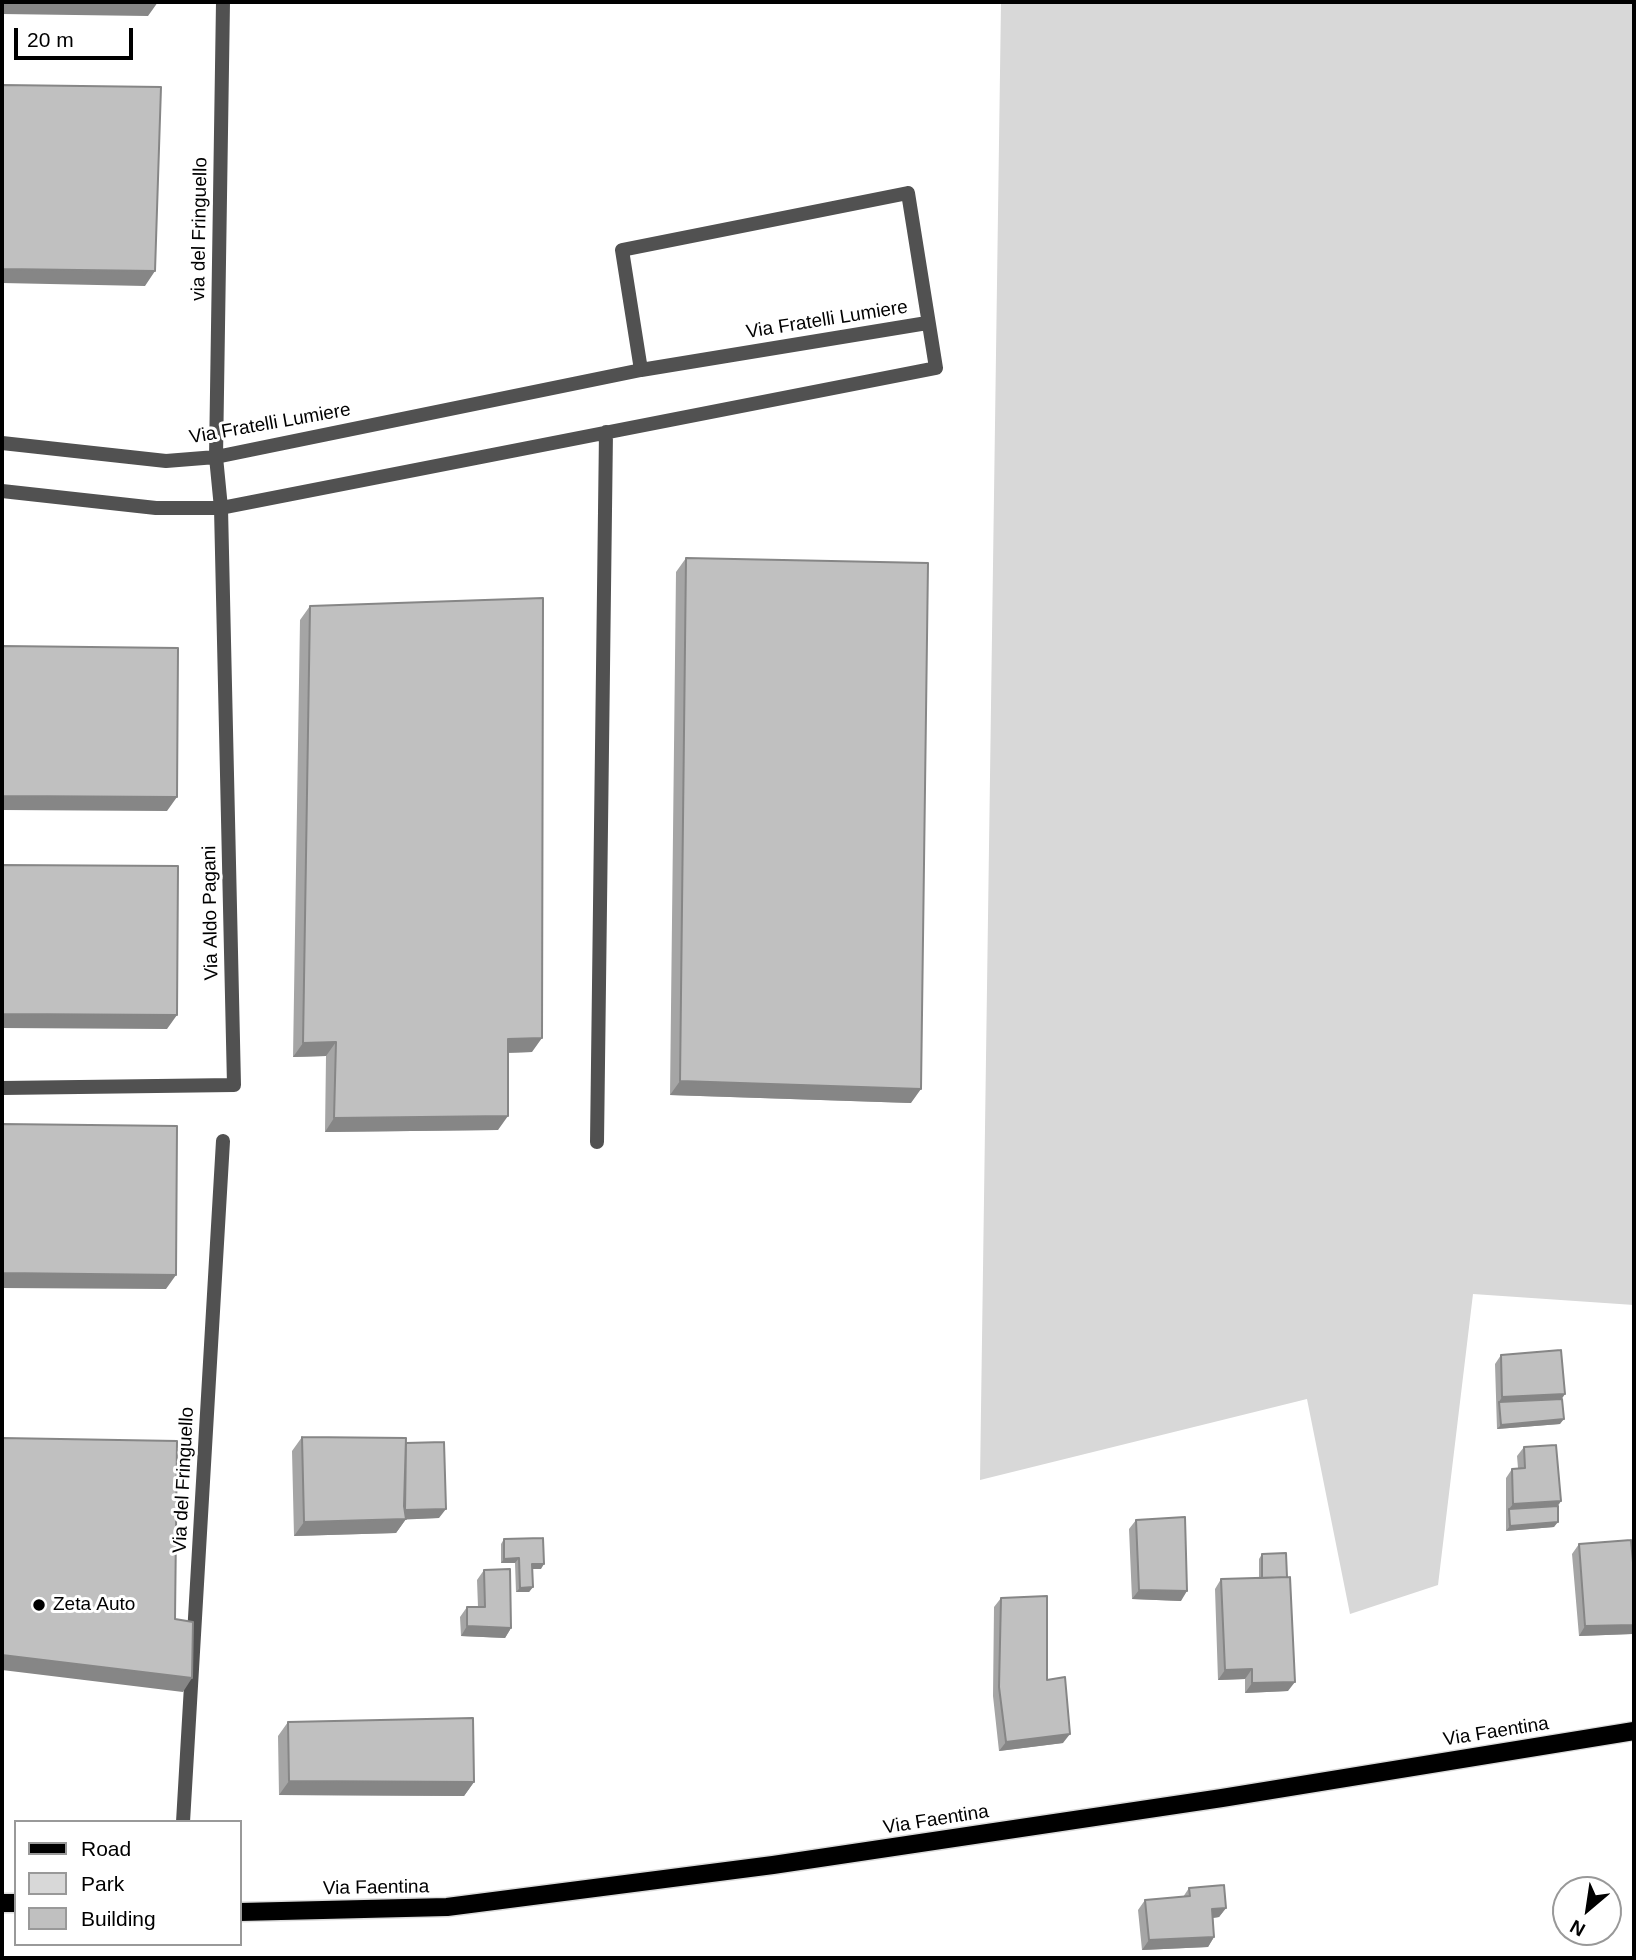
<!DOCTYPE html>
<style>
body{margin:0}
#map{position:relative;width:1636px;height:1960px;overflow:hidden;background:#fff;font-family:Arial,sans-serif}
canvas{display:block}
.frame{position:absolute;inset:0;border:4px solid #000;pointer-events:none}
.legend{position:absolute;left:14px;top:1820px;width:228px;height:126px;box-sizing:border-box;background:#fff;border:2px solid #999;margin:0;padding:9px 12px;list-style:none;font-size:21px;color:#000}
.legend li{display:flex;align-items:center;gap:14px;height:35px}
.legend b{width:35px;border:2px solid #999}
.north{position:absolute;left:1552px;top:1876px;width:70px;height:70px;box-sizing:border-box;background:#fff;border:2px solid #999;border-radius:50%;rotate:209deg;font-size:19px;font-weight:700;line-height:28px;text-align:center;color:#000}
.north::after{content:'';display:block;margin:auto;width:24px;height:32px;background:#000;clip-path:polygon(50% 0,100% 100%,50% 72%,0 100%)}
.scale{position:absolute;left:14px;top:28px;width:119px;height:32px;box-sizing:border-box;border:4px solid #000;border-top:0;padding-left:9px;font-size:21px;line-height:24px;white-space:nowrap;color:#000;-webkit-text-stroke:5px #fff;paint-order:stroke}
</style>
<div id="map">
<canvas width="1636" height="1960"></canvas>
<div class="frame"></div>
<ul class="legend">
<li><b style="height:9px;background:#000"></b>Road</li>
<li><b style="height:19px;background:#d8d8d8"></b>Park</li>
<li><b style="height:19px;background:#c0c0c0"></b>Building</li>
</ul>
<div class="north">N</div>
<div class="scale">20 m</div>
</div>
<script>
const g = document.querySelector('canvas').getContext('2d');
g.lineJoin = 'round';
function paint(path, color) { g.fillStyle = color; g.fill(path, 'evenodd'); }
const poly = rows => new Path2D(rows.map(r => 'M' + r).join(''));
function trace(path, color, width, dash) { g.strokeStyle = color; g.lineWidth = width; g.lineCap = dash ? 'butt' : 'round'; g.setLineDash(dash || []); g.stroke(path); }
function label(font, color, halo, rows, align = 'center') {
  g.font = font + ' Arial,sans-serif'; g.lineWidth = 6; g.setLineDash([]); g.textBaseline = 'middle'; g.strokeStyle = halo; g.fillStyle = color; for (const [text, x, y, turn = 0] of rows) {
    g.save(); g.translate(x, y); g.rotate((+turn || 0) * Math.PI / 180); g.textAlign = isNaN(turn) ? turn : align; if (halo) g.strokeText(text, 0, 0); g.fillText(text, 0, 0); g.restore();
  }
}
paint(poly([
 [1001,2,1634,2,1634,1305,1473,1294,1438,1585,1350,1614,1307,1399,980,1480]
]), '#d8d8d8');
const primary = poly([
 [2,1903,16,1903],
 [240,1912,447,1907,773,1865,1222,1798,1634,1731]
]);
trace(primary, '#dbdbdb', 21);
trace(poly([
 [2,443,166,461,216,457,641,370,927,323],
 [2,491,156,508,221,508,936,368,908,193,622,250,641,370],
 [2,1088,234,1085,221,508,216,457,223,2],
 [597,1142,606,432],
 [183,1822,223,1141]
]), '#515151', 14);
trace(primary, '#000', 18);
paint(poly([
 [686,558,911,1103,670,1095,676,572],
 [310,606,532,1052,508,1053,498,1130,325,1132,326,1056,293,1057,300,620],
 [1501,1355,1562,1399,1560,1424,1497,1429,1495,1364],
 [302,1437,406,1443,439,1518,406,1519,396,1533,294,1536,292,1451],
 [1524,1447,1561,1501,1558,1506,1554,1527,1506,1531,1506,1478,1512,1469,1518,1468,1517,1456],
 [1136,1520,1181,1601,1132,1599,1129,1529],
 [504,1539,541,1569,532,1569,533,1587,529,1592,516,1592,515,1563,501,1563,501,1544],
 [1579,1544,1634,1574,1634,1630,1632,1634,1579,1636,1572,1554],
 [1262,1554,1288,1691,1245,1693,1245,1679,1218,1680,1215,1589,1221,1579,1259,1578,1259,1559],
 [484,1570,511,1628,505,1638,461,1636,460,1617,467,1607,478,1607,477,1580],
 [1001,1598,1047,1680,1063,1743,999,1751,993,1696,994,1607],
 [288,1722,474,1782,464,1796,279,1795,278,1736],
 [1189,1888,1226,1908,1219,1917,1213,1918,1214,1937,1208,1947,1142,1950,1138,1910,1145,1900,1183,1897]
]), '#a5a5a5');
paint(poly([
 [2,2,158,2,148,16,2,14],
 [2,269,155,271,145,286,2,283],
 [2,796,177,797,167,811,2,810],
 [2,1014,177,1015,167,1029,2,1028],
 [542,1038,532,1052,498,1053,508,1039],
 [336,1042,326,1056,293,1057,303,1043],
 [680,1081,921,1089,911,1103,670,1095],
 [508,1116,498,1130,325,1132,334,1118],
 [2,1273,176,1275,166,1289,2,1288],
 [1565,1394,1559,1403,1499,1402,1502,1397],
 [1564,1419,1560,1424,1497,1429,1501,1425],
 [1561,1501,1554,1510,1509,1509,1513,1504],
 [446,1509,439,1518,395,1520,401,1510],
 [406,1519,396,1533,294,1536,304,1522],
 [1558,1522,1554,1527,1506,1531,1510,1526],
 [519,1558,515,1563,501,1563,504,1559],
 [532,1564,544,1564,541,1569,528,1569],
 [533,1587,529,1592,516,1592,520,1588],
 [1139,1590,1187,1591,1181,1601,1132,1599],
 [1634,1625,1634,1630,1632,1634,1579,1636,1585,1626],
 [467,1626,511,1628,505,1638,461,1636],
 [2,1655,192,1678,183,1692,2,1670],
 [1252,1669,1245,1679,1218,1680,1225,1670],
 [1295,1682,1288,1691,1245,1693,1252,1683],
 [1070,1734,1063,1743,999,1751,1006,1742],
 [289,1781,474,1782,464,1796,279,1795],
 [1226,1908,1219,1917,1205,1919,1212,1909],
 [1214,1937,1208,1947,1142,1950,1149,1940]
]), '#868686');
const building = poly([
 [2,85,161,87,155,271,2,269,2,85],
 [686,558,928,563,921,1089,680,1081,686,558],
 [543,598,542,1038,508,1039,508,1116,334,1118,336,1042,303,1043,310,606,543,598],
 [2,646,178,648,177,797,2,796,2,646],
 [2,865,178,866,177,1015,2,1014,2,865],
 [2,1124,177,1126,176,1275,2,1273,2,1124],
 [1561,1350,1565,1394,1502,1397,1501,1355,1561,1350],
 [1562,1399,1564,1419,1501,1425,1499,1402,1562,1399],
 [302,1437,406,1438,404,1506,406,1519,304,1522,302,1437],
 [2,1438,177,1441,175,1619,193,1622,192,1678,2,1655,2,1438],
 [444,1442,446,1509,405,1510,406,1443,444,1442],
 [1556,1445,1561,1501,1513,1504,1512,1469,1525,1468,1524,1447,1556,1445],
 [1558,1506,1558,1522,1510,1526,1509,1509,1558,1506],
 [1185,1517,1187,1591,1139,1590,1136,1520,1185,1517],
 [543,1538,544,1564,532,1564,533,1587,520,1588,519,1558,504,1559,504,1539,543,1538],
 [1631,1540,1634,1574,1634,1625,1585,1626,1579,1544,1631,1540],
 [1286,1553,1287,1577,1262,1578,1262,1554,1286,1553],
 [510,1569,511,1628,467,1626,467,1607,485,1607,484,1570,510,1569],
 [1290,1577,1295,1682,1252,1683,1252,1669,1225,1670,1221,1579,1290,1577],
 [1047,1596,1047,1680,1065,1677,1070,1734,1006,1742,999,1687,1001,1598,1047,1596],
 [473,1718,474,1782,289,1781,288,1722,473,1718],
 [1224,1885,1226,1908,1212,1909,1214,1937,1149,1940,1145,1900,1190,1896,1189,1888,1224,1885]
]);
paint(building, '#c0c0c0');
trace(building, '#868686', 2);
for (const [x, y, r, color] of [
 [39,1605,7,"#000"]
]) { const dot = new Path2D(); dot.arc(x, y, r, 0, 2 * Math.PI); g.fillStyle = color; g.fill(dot); trace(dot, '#fff', 2.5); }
label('19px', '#000', '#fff', [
 ["via del Fringuello",200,229,-89],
 ["Via Fratelli Lumiere",827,320,-9],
 ["Via Fratelli Lumiere",270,424,-10],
 ["Via Aldo Pagani",211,913,-91],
 ["Via del Fringuello",184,1480,-87],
 ["Via Faentina",1496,1732,-9],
 ["Via Faentina",936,1820,-9],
 ["Via Faentina",376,1888,-1]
]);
label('19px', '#000', '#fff', [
 ["Zeta Auto",53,1605]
], 'left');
</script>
